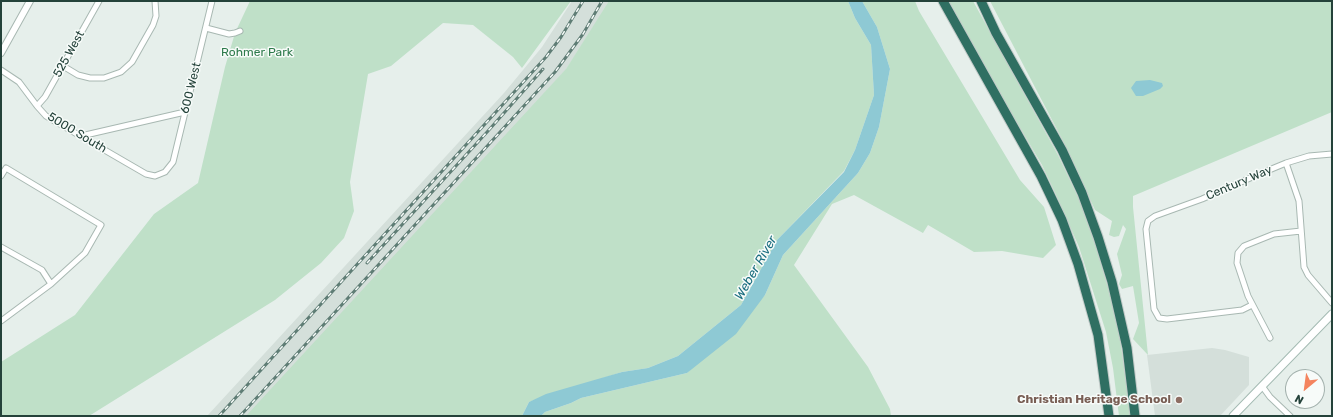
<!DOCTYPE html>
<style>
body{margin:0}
#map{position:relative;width:1333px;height:417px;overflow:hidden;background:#e6efeb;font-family:Rubik,sans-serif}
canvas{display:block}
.frame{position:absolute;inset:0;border:2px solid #24423a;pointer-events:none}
.north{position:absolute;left:1285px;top:369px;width:40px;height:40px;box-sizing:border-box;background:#f7fbf9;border:1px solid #a3b1ad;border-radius:50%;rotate:209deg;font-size:11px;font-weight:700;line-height:16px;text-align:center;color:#24423a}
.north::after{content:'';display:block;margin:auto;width:14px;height:18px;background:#f4845f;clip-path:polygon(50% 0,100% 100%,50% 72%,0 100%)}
</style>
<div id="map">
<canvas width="1333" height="417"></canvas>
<div class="frame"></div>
<div class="north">N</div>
</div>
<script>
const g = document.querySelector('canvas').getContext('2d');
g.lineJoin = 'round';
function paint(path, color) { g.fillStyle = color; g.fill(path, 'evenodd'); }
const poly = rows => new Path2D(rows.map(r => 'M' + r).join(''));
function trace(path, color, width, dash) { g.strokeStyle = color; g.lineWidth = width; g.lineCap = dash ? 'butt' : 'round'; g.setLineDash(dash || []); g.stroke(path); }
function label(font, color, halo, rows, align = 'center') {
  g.font = font + ' Rubik,sans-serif'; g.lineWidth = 3; g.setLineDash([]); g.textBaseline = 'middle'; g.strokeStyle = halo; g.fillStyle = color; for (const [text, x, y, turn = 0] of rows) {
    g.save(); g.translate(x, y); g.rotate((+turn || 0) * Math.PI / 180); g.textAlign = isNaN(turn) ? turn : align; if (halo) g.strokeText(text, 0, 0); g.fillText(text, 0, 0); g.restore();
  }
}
paint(poly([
 [572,1,610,1,565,71,251,416,207,416,504,93,542,47],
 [1212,348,1225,350,1249,357,1249,385,1220,416,1155,416,1147,355]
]), '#d4dfda');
paint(poly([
 [250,1,571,1,522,68,513,57,473,25,443,23,391,66,368,74,350,182,354,211,344,238,321,263,275,300,89,416,1,416,1,362,75,315,154,214,198,183,225,67,235,33],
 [609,1,848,1,855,18,871,45,874,95,855,150,844,171,777,240,741,305,678,356,648,368,622,372,529,402,522,416,246,416,566,69],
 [862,1,915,1,919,11,1020,180,1044,207,1056,245,1043,258,1002,251,974,252,928,225,923,233,854,195,832,204,794,265,868,367,890,409,891,416,541,416,545,412,571,403,581,398,687,373,765,295,783,255,858,173,870,153,879,127,890,69,877,27],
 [947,1,973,1,1058,155,1079,199,1095,244,1110,294,1118,325,1131,416,1119,416,1113,368,1106,332,1079,247,1056,195,1042,165,951,11],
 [990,1,1332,1,1332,112,1133,196,1133,207,1148,355,1133,339,1139,323,1133,286,1122,289,1119,284,1122,275,1117,254,1126,229,1123,225,1119,236,1114,237,1109,235,1112,221,1095,210,1063,141]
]), '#bfe0c8');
paint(poly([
 [848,1,862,1,877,27,890,69,879,127,870,153,858,173,783,255,765,295,736,334,687,373,581,398,571,403,545,412,541,416,522,416,529,402,546,394,622,372,648,368,678,356,741,305,777,240,844,172,855,150,874,95,871,45,855,18],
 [1150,80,1162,83,1163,86,1160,89,1143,96,1136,96,1131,88,1136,81]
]), '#8ec9d4');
const minor = poly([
 [206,28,229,34,235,33,240,31],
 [63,66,78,75,90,78,104,78,121,72,132,62,153,25,156,16,155,1],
 [1,70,19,82,37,106,46,116,146,174,155,176,165,172,173,162,212,1],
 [37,106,45,97,99,1],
 [81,136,185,112],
 [1286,163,1299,201,1304,267,1308,275,1332,303],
 [1,176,6,168,101,225,85,253,51,284,1,321],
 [1,247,42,270,51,284],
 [1252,305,1242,310,1167,319,1159,318,1154,309,1146,229,1148,221,1155,216,1202,199,1257,175,1286,163,1309,156,1332,154],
 [1270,338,1248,296,1237,263,1238,253,1244,246,1274,234,1301,231],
 [1262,386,1270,397,1290,416]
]);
const tertiary = poly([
 [1,53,30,1]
]);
const secondary = poly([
 [1233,416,1332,314]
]);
const motorway = poly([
 [943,1,1041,176,1062,220,1078,264,1098,335,1109,416],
 [981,1,996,33,1062,150,1082,193,1098,237,1112,282,1127,348,1135,416]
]);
trace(minor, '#a8b8b2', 7);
trace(tertiary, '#a8b8b2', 8);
trace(secondary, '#a4bbb3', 9);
trace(motorway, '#c2cac8', 11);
trace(minor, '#fff', 5);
trace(tertiary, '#fff', 6);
trace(secondary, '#fff', 7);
trace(motorway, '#2f6f62', 9);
const rail = poly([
 [367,263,488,131,543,69],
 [219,416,546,57,561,37,583,1],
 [240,416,555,72,583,34,602,1]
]);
trace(rail, '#5f7d75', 3);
trace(rail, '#f7fbf9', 1.5, [4.5]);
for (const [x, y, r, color] of [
 [1179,400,4,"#8d6e63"]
]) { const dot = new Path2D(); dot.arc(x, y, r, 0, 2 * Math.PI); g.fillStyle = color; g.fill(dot); trace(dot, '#f7fbf9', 1.5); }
label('12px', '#2d7a4b', '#f7fbf9', [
 ["Rohmer Park",257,53]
]);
label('12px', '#24423a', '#f7fbf9', [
 ["525 West",69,54,-61],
 ["600 West",191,88,-76],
 ["5000 South",77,133,31],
 ["Century Way",1239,183,-23]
]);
label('bold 12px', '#785e54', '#f7fbf9', [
 ["Christian Heritage School",1171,400]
], 'right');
label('italic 13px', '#1c6f80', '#f7fbf9', [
 ["Weber River",756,268,-60]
]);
</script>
